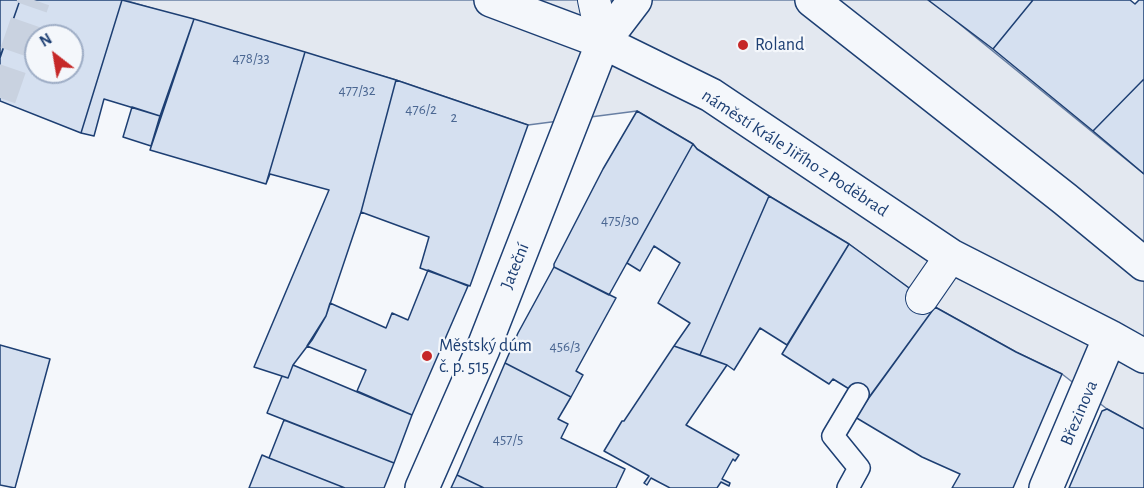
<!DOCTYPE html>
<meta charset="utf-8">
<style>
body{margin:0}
#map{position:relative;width:1144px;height:488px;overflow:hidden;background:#f4f7fb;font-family:"Alegreya Sans",sans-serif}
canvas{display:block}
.north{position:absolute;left:24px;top:24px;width:60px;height:60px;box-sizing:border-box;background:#f4f7fb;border:2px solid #9eadc5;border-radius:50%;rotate:329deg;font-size:16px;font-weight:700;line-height:24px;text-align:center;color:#1d3f73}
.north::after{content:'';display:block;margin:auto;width:21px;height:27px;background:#c62828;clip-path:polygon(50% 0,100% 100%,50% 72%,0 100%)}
</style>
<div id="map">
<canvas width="1144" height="488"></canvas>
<div class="north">N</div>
</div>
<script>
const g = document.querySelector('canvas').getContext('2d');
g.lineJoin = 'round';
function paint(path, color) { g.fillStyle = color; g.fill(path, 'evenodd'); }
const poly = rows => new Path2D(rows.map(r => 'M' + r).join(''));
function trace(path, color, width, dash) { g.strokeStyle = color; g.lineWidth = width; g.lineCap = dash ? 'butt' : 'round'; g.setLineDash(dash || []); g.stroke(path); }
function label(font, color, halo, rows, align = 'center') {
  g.font = font + ' "Alegreya Sans",sans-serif'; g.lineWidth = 4.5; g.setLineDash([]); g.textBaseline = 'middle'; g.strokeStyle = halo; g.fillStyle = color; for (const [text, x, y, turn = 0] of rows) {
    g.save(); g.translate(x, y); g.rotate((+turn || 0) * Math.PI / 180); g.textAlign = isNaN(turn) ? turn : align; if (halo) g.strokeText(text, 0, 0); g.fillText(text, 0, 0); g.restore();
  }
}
const parking = poly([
 [124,0,930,0,1144,174,1144,429,1107,409,1062,374,1016,352,935,307,849,244,769,196,697,149,693,144,637,111,528,125,396,80,124,0]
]);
paint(parking, '#e3e8f0');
trace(parking, '#687fa3', 1.5);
const building = poly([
 [0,0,20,0,0,57,0,0],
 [20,0,122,0,81,133,0,101,0,58,20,0],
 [36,36,72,36,72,72,36,72,36,36],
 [122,0,194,19,160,116,104,99,94,136,81,133,122,0],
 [928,0,1033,0,993,49,928,0],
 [1033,0,1130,0,1135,4,1139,0,1144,0,1144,79,1093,131,993,49,1033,0],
 [194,19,305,52,266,184,150,150,194,19],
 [305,52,396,80,361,212,326,316,312,340,293,365,288,378,254,367,329,190,270,174,266,184,305,52],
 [1144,79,1144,174,1093,131,1144,79],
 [396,80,528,125,470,286,420,268,429,237,361,212,396,80],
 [132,107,160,116,151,146,123,137,132,107],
 [637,111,693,144,609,295,554,267,554,264,603,169,637,111],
 [693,144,697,149,769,196,700,355,674,346,690,323,658,303,680,263,654,246,640,271,627,263,693,144],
 [769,196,849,244,787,345,760,328,734,370,727,365,700,355,769,196],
 [849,244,935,307,867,400,833,379,829,384,782,354,849,244],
 [554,267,616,298,576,371,583,375,571,397,505,363,518,333,554,267],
 [428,270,468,286,412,415,357,391,366,370,307,346,326,316,330,303,386,328,392,313,408,320,428,270],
 [935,307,1016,352,1062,374,1013,488,952,488,960,474,922,457,855,417,935,307],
 [0,345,50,359,15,488,0,485,0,345],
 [674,346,727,365,686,425,739,455,735,461,733,459,722,479,730,483,729,486,721,482,717,488,670,488,651,478,647,485,644,483,649,476,604,451,622,421,624,421,674,346],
 [505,363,571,397,558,419,568,424,561,438,625,469,616,488,484,488,457,475,505,363],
 [293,365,412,415,394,463,267,413,282,376,288,378,293,365],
 [1107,409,1144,429,1144,488,1069,488,1102,411,1107,409],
 [284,420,394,463,384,488,345,488,269,458,284,420],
 [262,455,269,458,345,488,249,488,262,455],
 [457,475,484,488,451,488,457,475]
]);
paint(building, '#d5e0f0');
trace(building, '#1d3f73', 1.5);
trace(poly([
 [0,98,34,0]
]), '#c9d2e0', 32, [32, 16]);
const service = poly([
 [848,488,859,468,833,436,858,394]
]);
const pedestrian = poly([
 [594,0,603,42],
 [922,298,951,256]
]);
const minor = poly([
 [491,0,603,42,711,95,951,256,1110,337,1144,356],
 [812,0,1065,199,1144,264],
 [422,488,483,349,603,42,635,0],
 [1046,488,1110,337]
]);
trace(service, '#1d3f73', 24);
trace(pedestrian, '#1d3f73', 34);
trace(minor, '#1d3f73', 36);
trace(service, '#f4f7fb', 21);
trace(pedestrian, '#f4f7fb', 32);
trace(minor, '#f4f7fb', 33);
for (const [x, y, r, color] of [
 [743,45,6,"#c62828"],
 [427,356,6,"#c62828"]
]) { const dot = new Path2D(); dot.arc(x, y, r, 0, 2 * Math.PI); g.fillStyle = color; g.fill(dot); trace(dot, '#f4f7fb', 2); }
label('15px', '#4b6792', null, [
 ["478/33",251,58],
 ["477/32",357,90],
 ["476/2",421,109],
 ["2",454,117],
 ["475/30",620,220],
 ["456/3",565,346],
 ["457/5",508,439]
]);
label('18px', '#1d3f73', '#f4f7fb', [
 ["Roland",755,45],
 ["Městský dúm",439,346],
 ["č. p. 515",439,367]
], 'left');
label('18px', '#1d3f73', '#f4f7fb', [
 ["náměstí Krále Jiřího z Poděbrad",795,153,33],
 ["Jateční",515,266,-68],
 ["Březinova",1079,413,-67]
]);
</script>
